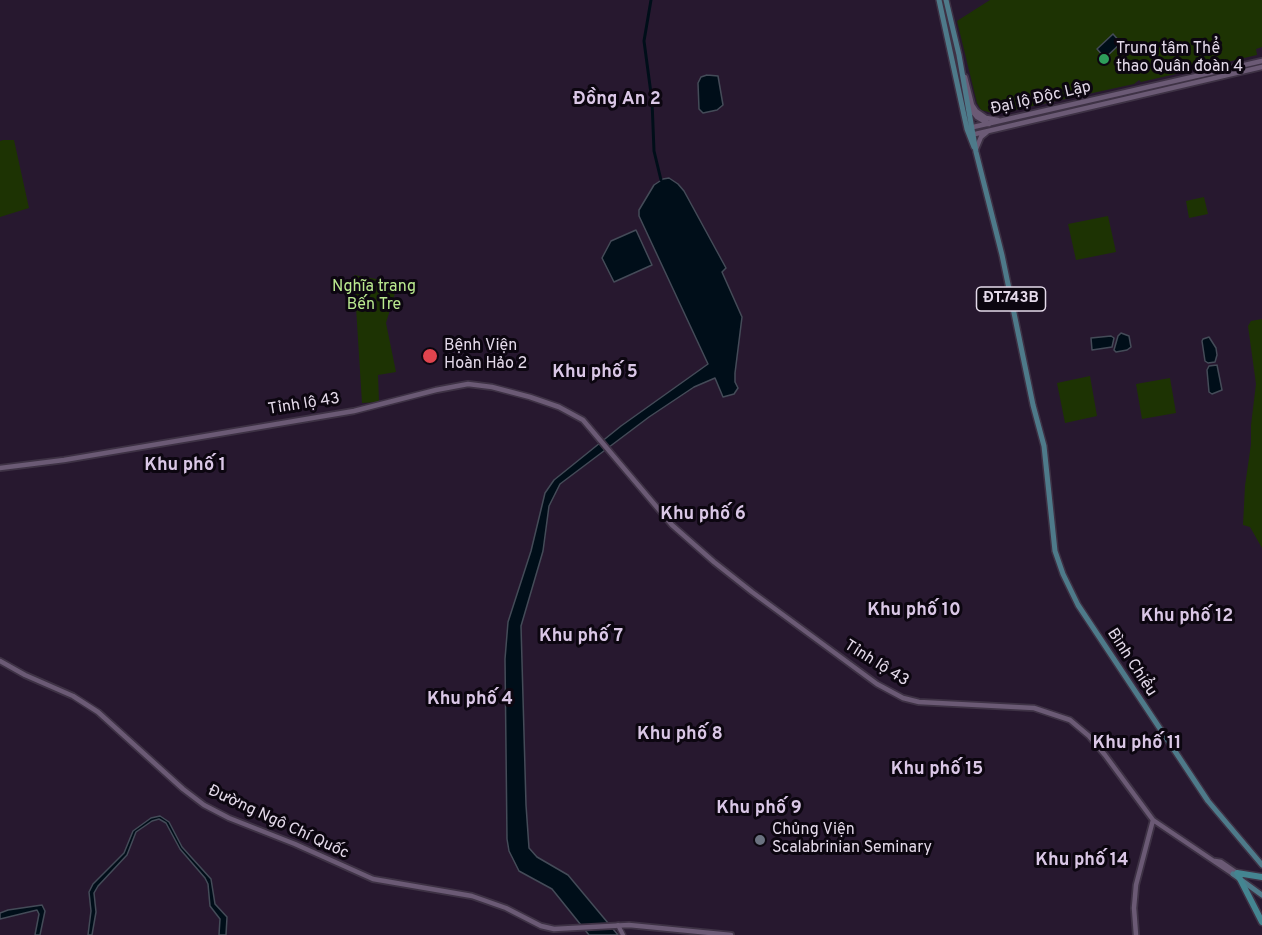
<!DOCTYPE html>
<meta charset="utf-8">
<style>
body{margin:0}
canvas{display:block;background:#27182f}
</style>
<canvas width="1262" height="935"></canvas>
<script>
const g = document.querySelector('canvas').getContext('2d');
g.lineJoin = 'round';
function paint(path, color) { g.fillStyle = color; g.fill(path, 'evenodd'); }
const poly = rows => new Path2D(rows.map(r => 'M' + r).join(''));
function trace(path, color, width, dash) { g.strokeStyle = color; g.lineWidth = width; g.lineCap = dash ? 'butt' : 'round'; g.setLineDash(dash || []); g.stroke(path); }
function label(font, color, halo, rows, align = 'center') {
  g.font = font + ' Overpass,sans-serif'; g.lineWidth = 6; g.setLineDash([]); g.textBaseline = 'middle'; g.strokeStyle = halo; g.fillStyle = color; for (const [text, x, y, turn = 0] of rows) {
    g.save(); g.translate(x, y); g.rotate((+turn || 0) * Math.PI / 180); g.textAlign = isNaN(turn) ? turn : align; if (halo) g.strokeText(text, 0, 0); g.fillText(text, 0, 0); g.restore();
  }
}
paint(poly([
 [990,0,1262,0,1262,47,1256,49,1257,55,1141,82,1139,80,1134,84,996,114,981,110,977,103,957,21],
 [3,140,14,140,29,208,0,217,0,141],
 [1204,197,1208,214,1189,218,1186,201],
 [1108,216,1116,252,1076,260,1068,224],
 [354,275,398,283,386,323,396,372,378,375,379,402,362,403],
 [1262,319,1262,548,1250,527,1243,525,1245,486,1251,444,1251,425,1256,384,1248,326,1251,321],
 [1090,376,1097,416,1065,423,1057,383],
 [1170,378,1176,413,1142,419,1136,384]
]), '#1d3303');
const water = poly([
 [1113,34,1121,43,1105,58,1097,49,1113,34],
 [707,75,718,76,723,105,717,110,703,113,699,109,698,83,701,77,707,75],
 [669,178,678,184,684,191,726,268,722,272,742,317,735,373,735,382,738,388,734,394,723,397,715,378,694,387,649,417,560,484,549,506,543,551,521,626,526,805,529,848,537,857,568,875,618,935,589,935,552,889,519,871,509,851,507,839,505,659,508,622,531,551,545,493,554,480,621,426,708,364,639,216,639,210,654,185,663,179,669,178],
 [636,230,652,265,614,282,602,258,611,241,636,230],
 [1121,333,1129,336,1131,347,1127,350,1116,352,1114,350,1118,336,1121,333],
 [1111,336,1114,338,1112,347,1092,350,1091,338,1111,336],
 [1209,337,1216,348,1217,355,1215,362,1208,363,1205,361,1202,341,1203,339,1209,337],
 [1217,365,1222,390,1212,394,1209,392,1207,370,1209,366,1217,365],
 [160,816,169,822,182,847,211,879,215,904,227,917,226,935,219,935,220,919,210,906,208,884,205,878,180,849,166,823,159,819,152,821,136,832,127,855,98,886,94,893,96,912,92,935,88,935,91,911,89,892,93,884,124,853,133,831,151,818,160,816],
 [42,905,45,911,40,935,35,935,39,914,37,910,0,919,0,913,8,910,42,905]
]);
paint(water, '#000e19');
trace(water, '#444b58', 1.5);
trace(poly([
 [651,0,644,41,652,101,654,151,661,180]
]), '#000e19', 3);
const tertiary = poly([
 [618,925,623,935]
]);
const secondary = poly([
 [965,77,972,105,976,111,986,118,998,120],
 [969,107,977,117,989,124],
 [969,128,1262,61],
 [971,135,1262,67],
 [976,149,981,137,987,132],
 [0,468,64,460,354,411,436,390,468,384,492,387,530,397,559,407,583,420,672,525,714,562,752,592,877,684,903,698,919,702,1034,708,1070,720,1089,736,1105,755,1153,820,1233,874],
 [0,661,25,675,73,696,98,712,183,789,204,805,229,818,295,844,373,879,472,896,506,908,541,926,554,929,629,925,731,935],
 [1215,861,1221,862,1237,873],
 [1136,935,1134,908,1136,885,1153,820]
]);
const primary = poly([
 [939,0,967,129,974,147],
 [946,0,959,55,976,152,1002,255,1033,405,1044,446,1055,551,1063,574,1078,605,1208,801,1262,865],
 [1233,874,1262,895]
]);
const trunk = poly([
 [1262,877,1237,873,1262,922]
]);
trace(tertiary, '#3e3245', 7);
trace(secondary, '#3e3245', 8);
trace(primary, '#3e3245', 8);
trace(trunk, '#3e3245', 9);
trace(tertiary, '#6b5a75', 4);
trace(secondary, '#6b5a75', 4.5);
trace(primary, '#4e7a8a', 5);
trace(trunk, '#448591', 6);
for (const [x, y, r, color] of [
 [1104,59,6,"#2e9e5b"],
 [430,356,8,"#e0444e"],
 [760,840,6,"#6b7280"]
]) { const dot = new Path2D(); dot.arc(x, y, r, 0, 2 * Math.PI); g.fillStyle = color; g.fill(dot); trace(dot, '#0c0610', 2); }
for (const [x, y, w] of [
 [1011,299,69]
]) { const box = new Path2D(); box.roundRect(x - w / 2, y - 12, w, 24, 4.5); g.fillStyle = '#0c0610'; g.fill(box); trace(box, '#e4daea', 1.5); }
label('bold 15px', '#e4daea', null, [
 ["ĐT.743B",1011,299]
]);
label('16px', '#e4daea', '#0c0610', [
 ["Trung tâm Thể",1116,50],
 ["thao Quân đoàn 4",1116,68],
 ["Bệnh Viện",444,347],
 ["Hoàn Hảo 2",444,365],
 ["Chủng Viện",772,831],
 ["Scalabrinian Seminary",772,849]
], 'left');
label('16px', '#e4daea', '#0c0610', [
 ["Đại lộ Độc Lập",1041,99,-13],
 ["Tỉnh lộ 43",304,405,-9],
 ["Bình Chiểu",1131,663,57],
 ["Tỉnh lộ 43",876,664,32],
 ["Đường Ngô Chí Quốc",278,823,25]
]);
label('16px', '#baea8f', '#0c0610', [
 ["Nghĩa trang",374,288],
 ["Bến Tre",374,306]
]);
label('bold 18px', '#dac7e6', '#0c0610', [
 ["Đồng An 2",617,100],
 ["Khu phố 5",595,373],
 ["Khu phố 1",185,466],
 ["Khu phố 6",703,515],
 ["Khu phố 10",914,611],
 ["Khu phố 12",1187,617],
 ["Khu phố 7",581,637],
 ["Khu phố 4",470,700],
 ["Khu phố 8",680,735],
 ["Khu phố 11",1137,744],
 ["Khu phố 15",937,770],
 ["Khu phố 9",759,809],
 ["Khu phố 14",1082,861]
]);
</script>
